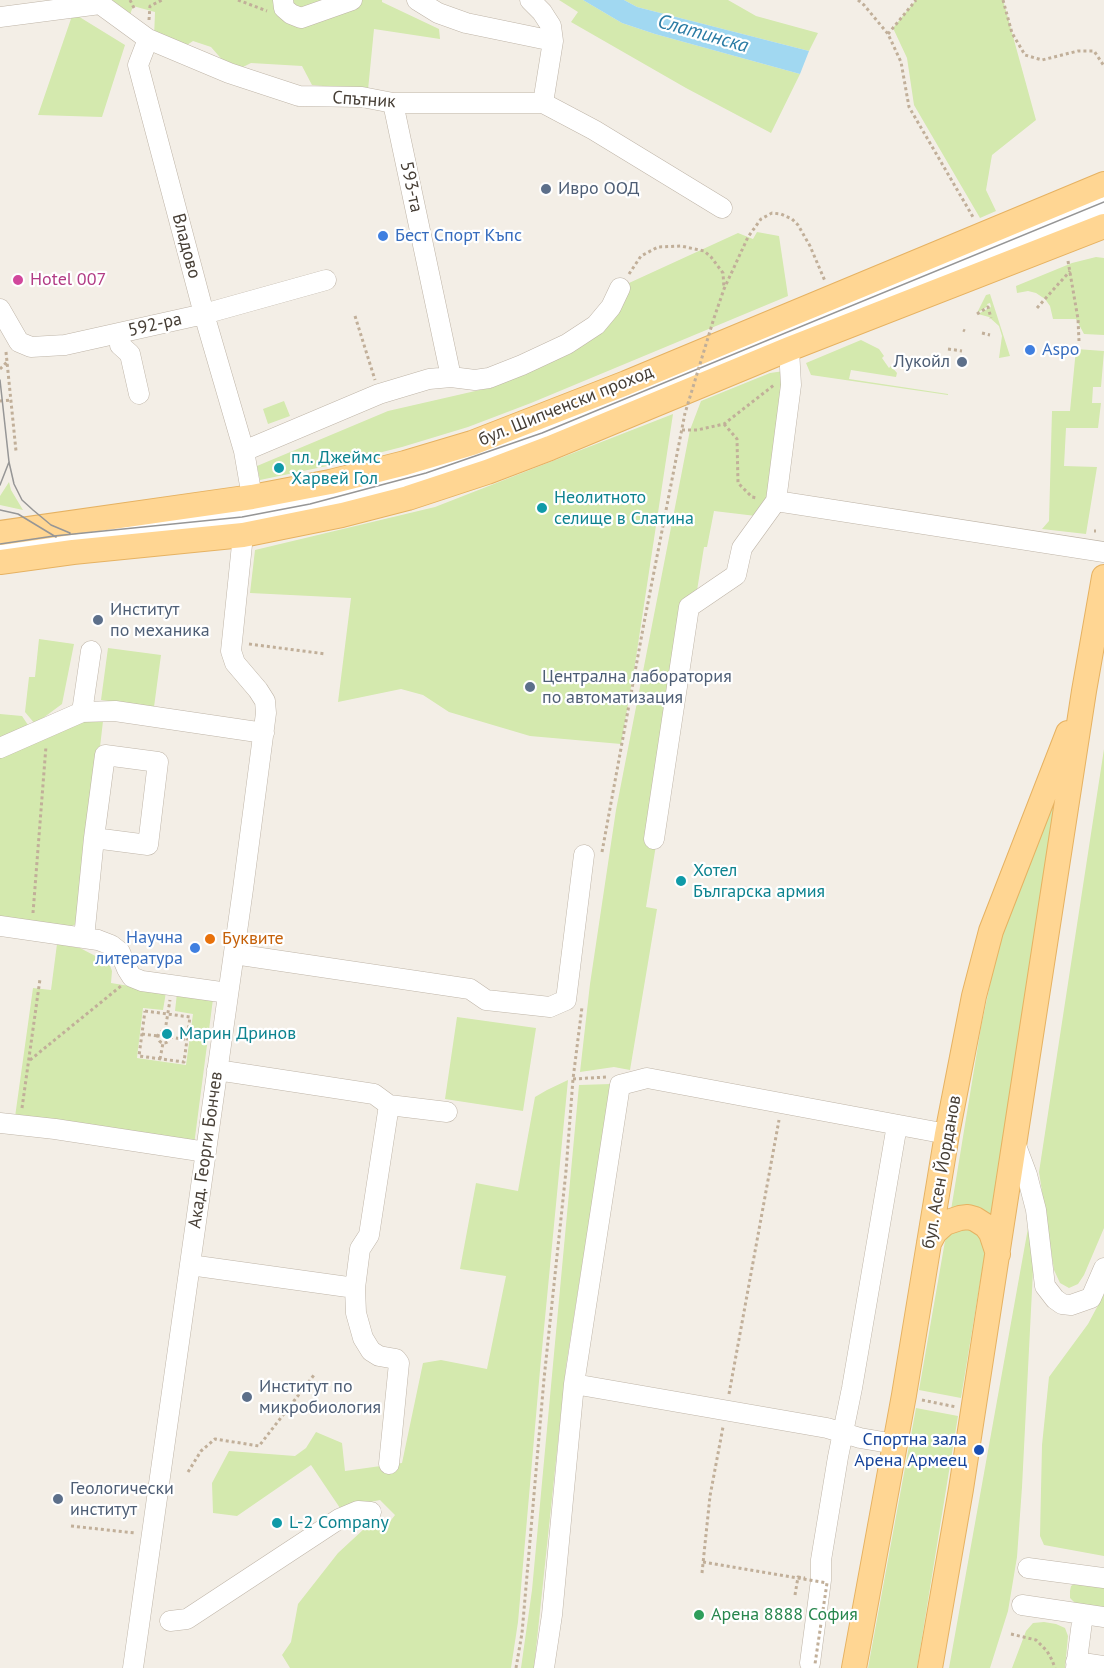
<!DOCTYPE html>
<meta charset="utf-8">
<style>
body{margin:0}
canvas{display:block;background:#f3eee6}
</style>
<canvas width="1104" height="1668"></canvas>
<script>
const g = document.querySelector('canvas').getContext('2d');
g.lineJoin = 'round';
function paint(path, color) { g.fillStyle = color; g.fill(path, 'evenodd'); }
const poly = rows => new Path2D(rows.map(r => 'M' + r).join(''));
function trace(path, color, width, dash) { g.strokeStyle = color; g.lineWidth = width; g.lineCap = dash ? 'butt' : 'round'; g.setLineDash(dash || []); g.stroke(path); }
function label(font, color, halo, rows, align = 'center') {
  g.font = font + ' "PT Sans",sans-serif'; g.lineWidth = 4.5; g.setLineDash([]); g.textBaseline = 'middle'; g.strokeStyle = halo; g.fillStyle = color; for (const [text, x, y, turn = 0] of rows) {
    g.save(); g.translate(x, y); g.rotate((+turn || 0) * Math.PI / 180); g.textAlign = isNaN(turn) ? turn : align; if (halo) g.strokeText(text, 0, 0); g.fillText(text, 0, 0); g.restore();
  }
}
paint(poly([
 [103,0,382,0,382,2,439,29,440,39,374,29,368,90,312,85,302,66,251,63,243,67,225,63,211,47,193,41,181,49,154,38,155,12,133,6,129,18],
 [559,0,583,0,622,23,655,34,800,74,771,133,686,88,571,22,578,12],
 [624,0,728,0,756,16,818,33,809,51,637,7],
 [916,0,1003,0,1036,120,992,155,986,190,996,211,980,218,914,105,907,58,893,28],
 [73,13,125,45,102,117,38,115],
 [757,232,779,236,788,296,531,403,468,427,402,447,327,466,260,480,257,466,388,411,484,389,557,359,601,329,620,310,629,283,738,233,753,239],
 [1096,257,1104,258,1104,335,1084,334,1076,319,1053,319,1050,306,1045,299,1036,293,1028,291,1017,293,1016,286,1072,263],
 [990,294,1010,356,999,358,1002,336,999,326,989,317,978,314,991,307,990,303,987,304,988,306,977,313,986,295],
 [861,340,879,349,884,356,882,358,889,368,891,366,897,373,896,377,851,370,849,379,948,394,948,395,811,375,806,363],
 [1076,349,1104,351,1101,387,1093,387,1092,403,1101,403,1098,428,1066,428,1064,466,1097,467,1086,534,1042,529,1049,521,1052,411,1070,411],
 [784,371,771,494,756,516,714,511,707,547,704,547,646,907,657,909,630,1070,614,1067,580,1072,590,984,616,810,690,430,701,401,770,373],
 [284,401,290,416,268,424,263,409],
 [673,414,635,664,621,744,530,736,449,712,423,695,401,689,338,702,351,598,250,593,255,550,435,507],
 [9,482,11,490,23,510,0,505,0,496],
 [39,639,74,644,62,704,35,724,25,712,29,677,35,677],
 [108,648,161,655,154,707,101,700],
 [0,714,22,716,30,728,0,741],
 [81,720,103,721,80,922,70,927,0,918,0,753],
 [1104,749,1104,1228,1084,1275,1078,1284,1069,1288,1060,1283,1054,1270,1039,1172],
 [1056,797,1018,1043,990,1219,951,1210,981,1027,998,947,1052,800],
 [57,944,80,948,109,963,112,971,111,983,166,992,163,1010,143,1008,137,1058,186,1065,193,1014,175,1011,177,993,213,999,194,1145,15,1117,33,988,51,990],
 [457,1017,536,1028,523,1111,445,1099],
 [568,1080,540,1370,518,1622,511,1668,290,1668,282,1655,291,1642,298,1604,338,1553,365,1528,385,1528,395,1515,380,1500,340,1508,311,1465,237,1516,213,1513,212,1483,229,1451,295,1456,306,1448,316,1432,342,1443,345,1471,402,1463,423,1363,441,1360,487,1369,506,1276,460,1269,476,1183,518,1191,535,1097,547,1090],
 [611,1084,566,1366,534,1668,521,1668,532,1590,579,1085],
 [1030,1217,1034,1251,1022,1487,1017,1557,1008,1611,990,1668,949,1668],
 [962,1226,980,1235,985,1252,961,1398,919,1390,945,1241,947,1236],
 [1104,1294,1104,1556,1044,1545,1040,1536,1042,1445,1049,1377,1088,1324],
 [916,1408,958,1416,917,1668,868,1668],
 [1079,1581,1104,1585,1104,1610,1076,1604,1070,1598,1070,1591,1071,1586],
 [1044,1622,1056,1624,1065,1628,1068,1636,1065,1668,1012,1668,1026,1631,1033,1623]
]), '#d4e9ae');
paint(poly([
 [583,0,624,0,637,7,809,51,800,74,655,34,622,23]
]), '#a1d8f1');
const minor = poly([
 [283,0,284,8,291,14,301,18,352,0],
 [417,0,438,13,466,23,553,41],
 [530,0,542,12,551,26,553,41,543,103],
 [0,17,100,4,148,39,229,73,299,96,362,97,393,103,543,103,594,130,722,208],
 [148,39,138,65,204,314,244,451,252,497],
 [393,103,451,377],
 [0,309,19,342,31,347,65,345,204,314,326,280],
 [120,333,120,345,130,354,139,394],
 [244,451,379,394,429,379,451,377,475,380,489,378,522,365,567,344,596,325,611,307,620,288],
 [776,501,1104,552],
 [0,548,103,535,244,520,359,494,505,449,1104,207],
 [82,712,91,651],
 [0,748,82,712,115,711,264,733],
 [654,839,689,607,736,575,742,548,776,501,791,385,789,349],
 [0,926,98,940,111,945,120,952,127,969,132,977,142,981,228,993],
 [84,938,94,838,105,755,158,762,148,845,94,838],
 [234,954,470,989,486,1000,550,1007,566,1000,584,855],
 [217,1070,374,1094,389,1105],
 [0,1123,55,1129,206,1152],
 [1015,1143,1027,1175,1036,1210,1045,1286,1055,1299,1062,1304,1071,1305,1091,1298,1104,1268],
 [190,1265,355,1288],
 [574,1384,827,1428,860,1438,895,1444],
 [389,1464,399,1363,396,1359,379,1356,371,1351,363,1338,356,1313,355,1288,360,1249,369,1235,389,1105,447,1112],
 [1028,1568,1104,1578],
 [1022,1605,1104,1617],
 [170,1621,187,1619,339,1519,358,1511,371,1512],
 [1076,1662,1104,1666],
 [810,1663,821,1580,821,1560,838,1457,852,1388,897,1125],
 [133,1668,243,889,266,713,265,701,258,690,235,663,231,651,243,535],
 [544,1668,552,1615,574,1384,620,1085,647,1078,947,1134],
 [1076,1668,1083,1614]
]);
const major = poly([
 [0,533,252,497,330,482,405,463,472,443,626,383,1104,184],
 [0,562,73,552,243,535,342,515,408,498,487,472,550,448,789,349,1104,226],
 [929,1243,935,1232,945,1223,960,1218,968,1217,975,1219,986,1226,991,1233,998,1254],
 [854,1668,904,1395,947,1134,974,996,991,931,1068,733],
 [930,1668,961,1489,1084,691,1104,577]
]);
trace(minor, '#bfb5a8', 21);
trace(major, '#e6b262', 26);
trace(poly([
 [130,0,134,8],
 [238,0,267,11],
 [858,0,864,5,888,34,901,62,909,107,973,217],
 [1003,0,1012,33,1025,55,1042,60,1078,51,1094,51,1104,66],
 [149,20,150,6,162,0],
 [888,34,916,0],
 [1068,261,1078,319,1079,341],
 [629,274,641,256,658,247,681,246,704,251,711,257,723,273,724,288],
 [1037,308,1070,271],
 [977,314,988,307,991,318],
 [355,316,375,380],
 [714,318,724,289,748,237,761,219,772,213,781,214,792,219,798,225,810,246,825,281],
 [963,330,965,331],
 [982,333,990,335],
 [948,349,962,351],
 [6,352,16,451],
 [0,369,7,362],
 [0,401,12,400],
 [724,424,737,439,738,483,752,497,757,498],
 [682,430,697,430,724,424,774,385],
 [1094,531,1096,531],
 [249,644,326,654],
 [602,852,644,623,685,413],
 [33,913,46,746],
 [145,1011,190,1017,184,1062,139,1056,145,1011],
 '158 1037a6 6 0 1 1 12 0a6 6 0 1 1-12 0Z',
 [165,1031,170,1000],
 [142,1034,158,1036],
 [170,1037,187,1040],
 [160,1059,163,1043],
 [30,1060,121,986],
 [573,1079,607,1077],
 [22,1108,40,979],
 [729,1394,779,1120],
 [922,1400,956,1407],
 [188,1472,201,1451,215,1439,259,1446,314,1375],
 [71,1526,135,1533],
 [702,1573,710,1496,723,1427],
 [795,1595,798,1577,805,1578],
 [1011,1634,1036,1640,1047,1651,1052,1660,1055,1668],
 [516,1668,522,1633,544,1379,566,1171,573,1079,582,1007]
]), '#c1af99', 3, [3, 3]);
trace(minor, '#fff', 20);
trace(major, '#ffd693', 24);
trace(poly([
 [0,380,9,462,14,484,22,500,33,510,51,525,70,533],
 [0,485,9,462],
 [0,510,18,514,56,537],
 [0,544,54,536,242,517,310,504,426,473,542,433,1104,202]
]), '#969696', 1.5);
trace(poly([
 [686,410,714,318],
 [703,1562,827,1583,815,1664]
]), '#c1af99', 3, [3, 3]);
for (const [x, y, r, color] of [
 [546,189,6,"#5c6f8a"],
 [383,236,6,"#3f7fe0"],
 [18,280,6,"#d1479c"],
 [1030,350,6,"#3f7fe0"],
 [962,362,6,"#5c6f8a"],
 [279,468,6,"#0f9aa8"],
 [542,508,6,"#0f9aa8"],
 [98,620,6,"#5c6f8a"],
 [530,687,6,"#5c6f8a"],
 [681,881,6,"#0f9aa8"],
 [210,939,6,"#e8710a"],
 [195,948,6,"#3f7fe0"],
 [167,1034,6,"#0f9aa8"],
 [247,1397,6,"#5c6f8a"],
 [979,1450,6,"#1a4fb4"],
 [58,1499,6,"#5c6f8a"],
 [277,1523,6,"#0f9aa8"],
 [699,1615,6,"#2e9e5b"]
]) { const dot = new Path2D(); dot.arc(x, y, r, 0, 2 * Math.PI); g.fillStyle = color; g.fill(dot); trace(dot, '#fff', 2); }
label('18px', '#463e35', '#fff', [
 ["Спътник",364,100,4],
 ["593-та",411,187,78],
 ["Владово",186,246,75],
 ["592-ра",155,325,-13],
 ["бул. Шипченски проход",566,406,-22],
 ["Акад. Георги Бончев",206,1150,-82],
 ["бул. Асен Йорданов",942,1172,-80]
]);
label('18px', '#4e5e75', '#fff', [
 ["Ивро ООД",558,189],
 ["Лукойл",950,362,"right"],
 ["Институт",110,610],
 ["по механика",110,631],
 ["Централна лаборатория",542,677],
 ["по автоматизация",542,698],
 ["Институт по",259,1387],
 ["микробиология",259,1408],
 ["Геологически",70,1489],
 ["институт",70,1510]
], 'left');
label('18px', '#366cbe', '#fff', [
 ["Бест Спорт Къпс",395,236],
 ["Aspo",1042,350],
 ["Научна",183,938,"right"],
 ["литература",183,959,"right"]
], 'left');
label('18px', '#b23c85', '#fff', [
 ["Hotel 007",30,280]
], 'left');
label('18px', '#0d838f', '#fff', [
 ["пл. Джеймс",291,458],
 ["Харвей Гол",291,479],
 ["Неолитното",554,498],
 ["селище в Слатина",554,519],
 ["Хотел",693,871],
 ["Българска армия",693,892],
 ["Марин Дринов",179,1034],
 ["L-2 Company",289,1523]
], 'left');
label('18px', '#c56008', '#fff', [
 ["Буквите",222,939]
], 'left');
label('18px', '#164399', '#fff', [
 ["Спортна зала",967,1440],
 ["Арена Армеец",967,1461]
], 'right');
label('18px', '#27864d', '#fff', [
 ["Арена 8888 София",711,1615]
], 'left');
label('italic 20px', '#297ba4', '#fff', [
 ["Слатинска",703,34,16]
]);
</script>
